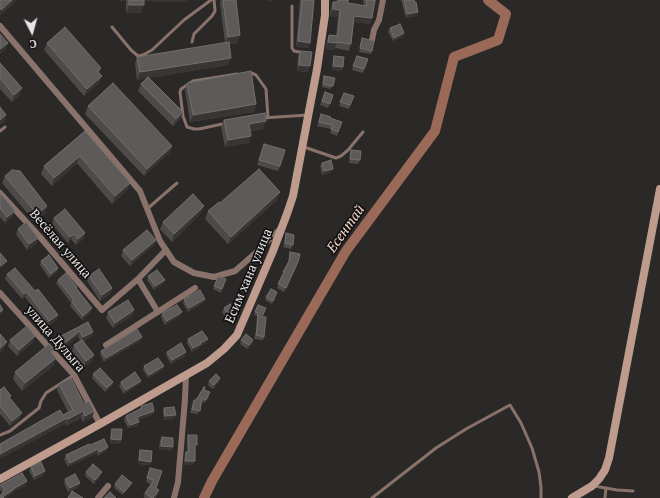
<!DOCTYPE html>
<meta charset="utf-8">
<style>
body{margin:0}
#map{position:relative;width:660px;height:498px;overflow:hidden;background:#2b2928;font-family:"PT Serif",serif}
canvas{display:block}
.north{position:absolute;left:12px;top:12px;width:40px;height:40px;-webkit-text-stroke:3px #131211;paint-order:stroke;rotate:174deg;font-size:11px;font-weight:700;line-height:16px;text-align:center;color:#e6e4e4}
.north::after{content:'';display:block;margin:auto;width:14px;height:18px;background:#e6e4e4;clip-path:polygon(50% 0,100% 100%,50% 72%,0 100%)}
</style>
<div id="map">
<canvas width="660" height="498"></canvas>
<div class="north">С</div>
</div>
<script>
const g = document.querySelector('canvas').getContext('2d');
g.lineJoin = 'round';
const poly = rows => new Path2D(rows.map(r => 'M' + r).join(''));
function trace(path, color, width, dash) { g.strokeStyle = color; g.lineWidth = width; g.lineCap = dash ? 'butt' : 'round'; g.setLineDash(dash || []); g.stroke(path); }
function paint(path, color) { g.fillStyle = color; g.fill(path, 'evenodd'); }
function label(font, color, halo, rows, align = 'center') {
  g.font = font + ' "PT Serif",serif'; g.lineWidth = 3.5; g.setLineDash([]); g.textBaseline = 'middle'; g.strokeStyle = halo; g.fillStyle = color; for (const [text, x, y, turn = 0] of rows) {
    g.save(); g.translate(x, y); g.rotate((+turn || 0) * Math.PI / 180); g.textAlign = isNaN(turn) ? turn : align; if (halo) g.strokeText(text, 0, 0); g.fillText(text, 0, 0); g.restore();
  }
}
trace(poly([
 [204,498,212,481,346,251,435,131,454,57,498,40,506,14,488,0]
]), '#9b6958', 10);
trace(poly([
 [292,6,292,48,294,51,304,53],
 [112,27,131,50,138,56,143,55,152,50,184,20,211,0],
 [192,42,194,34,212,16,215,11,214,0],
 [248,73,251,73,256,75,266,89,268,117],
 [262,118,308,115],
 [227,123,199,129,194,129,187,127,183,116,180,92,181,89,193,81,237,74],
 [0,131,5,127],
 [304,147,336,158,341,156,348,150,363,132],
 [147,209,177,183],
 [0,435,10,431,39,408,41,401,46,393,74,375],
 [594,486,617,490,633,491],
 [372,498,436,448,466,429,510,405,521,423,532,448,539,472,541,487,541,498],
 [605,498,606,488]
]), '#89726a', 3);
trace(poly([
 [0,26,140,191,160,241,174,262,194,273,214,277,235,271,259,250,281,228],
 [372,40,374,30,379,20,383,0],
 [0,193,40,237,102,310,138,279,166,250],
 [138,279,158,312],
 [0,293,74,375,100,424],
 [106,345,195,288],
 [98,498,108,486],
 [174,498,178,482,185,399,186,375]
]), '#89726a', 6);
trace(poly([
 [0,479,100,424,207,363,224,349,237,335,273,251,288,211,293,196,317,69,325,15,325,0],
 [572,498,592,486,599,479,605,470,609,458,660,189]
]), '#bf9b8e', 8);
paint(poly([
 [119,0,188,0,187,2,144,1,141,13,126,13,126,1,119,1],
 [221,0,236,0,238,43,229,44,228,65,149,78,183,112,180,119,173,126,138,91,141,84,146,78,137,80,135,64,137,57,225,43,220,3],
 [300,0,314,0,310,43,308,48,296,47],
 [336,0,348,0,348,3,364,6,363,0,376,0,374,5,372,18,370,24,354,22,351,44,349,51,335,48,334,50,326,49,327,41,329,35,336,35,338,17,330,16,331,8,333,2,337,2],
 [401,0,414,0,418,12,417,16,406,18],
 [390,28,404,33,403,37,393,41,388,32],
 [362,38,372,51,371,54,359,52,361,42],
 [47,43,101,68,99,73,102,76,99,83,84,96,44,50],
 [300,51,308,72,297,71,298,57],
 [334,56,342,71,332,70,333,60],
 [357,56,368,59,363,73,352,70],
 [0,63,22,88,19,96,12,102,0,89],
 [324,76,335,78,331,89,322,87],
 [187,83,256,104,254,112,190,122,185,90],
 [325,92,333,95,328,108,320,105],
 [344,93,354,96,349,109,339,106],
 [88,106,172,146,169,153,144,176,85,114],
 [321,114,330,118,342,122,337,136,330,133,331,129,317,126],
 [224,120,263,129,251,131,249,143,225,147,221,127],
 [85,131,130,183,127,190,112,204,77,163,52,186,41,174,44,166],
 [264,144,280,166,278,171,257,165],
 [351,150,360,160,358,164,349,163,350,153],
 [322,163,331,172,322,175,320,166],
 [5,176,47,206,44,214,34,221,2,183],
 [280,192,277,200,228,244,205,219,208,211,220,203],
 [0,195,13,216,5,223,0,217],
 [204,206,201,213,172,242,160,229,163,222],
 [54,218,85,233,83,239,76,245,71,239,68,243,52,224],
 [18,229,36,244,27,250,16,234],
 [286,233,293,245,291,249,283,247],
 [156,240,154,245,130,266,121,256,123,250],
 [290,252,296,266,284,292,277,288,288,263],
 [41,261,58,268,57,272,49,278,40,265],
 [7,274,35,291,58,315,56,320,48,326,25,297,22,299,5,279],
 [89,276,112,288,110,294,100,301,87,281],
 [148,276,165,280,163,284,154,290,147,280],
 [218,277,226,279,221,293,213,289],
 [58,280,76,288,91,312,82,320,70,306,71,303,56,283],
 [277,292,272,304,265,300,266,297],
 [184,299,205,299,203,303,188,312,183,303],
 [258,305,262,317,264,337,263,340,254,339,256,332,257,316,254,315],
 [224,308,237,313,236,317,229,321,222,312],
 [134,310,132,316,113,328,106,318,108,312],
 [162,313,180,316,165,325,161,317],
 [88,322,93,332,91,337,84,341,92,361,84,367,72,351,74,345,80,341,78,336,64,347,60,341,61,336],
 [188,339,208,339,206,343,200,346,199,348,192,352,187,343],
 [10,340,33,342,17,356,8,346],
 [241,340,253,340,252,344,247,349,240,344],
 [140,341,104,362,100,354,101,351],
 [167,352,185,356,171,364,166,355],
 [52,354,56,358,53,366,22,391,13,379,15,372],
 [144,366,164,366,162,370,148,378,143,370],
 [93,374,113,382,112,386,105,392,92,378],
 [220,378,219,382,213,389,208,385,209,381],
 [141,381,139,384,124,394,119,386,121,382],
 [59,384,84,404,94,411,92,418,83,422,81,418,66,426,63,415,68,412,57,390],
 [0,390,11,396,10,398,20,418,10,426,0,414],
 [204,390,209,396,205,403,202,402,198,414,190,413,194,400,196,400],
 [141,406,154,411,153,414,138,420,139,422,137,426,128,428,124,420,126,416,140,409],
 [164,408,174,419,164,420,163,411],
 [112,429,120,444,110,443,111,433],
 [188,435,196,449,195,449,195,461,193,465,184,465,185,456,186,452,187,452,187,439],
 [162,437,171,451,159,449,160,441],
 [90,445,108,447,106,451,98,456,97,453,68,467,64,459,66,455],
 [140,450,151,462,150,465,138,464,139,454],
 [31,467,44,475,34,480,29,471],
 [150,468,158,494,155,498,145,498,143,496,151,484,146,482],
 [86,472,100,476,94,484,85,476],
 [65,479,80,483,78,487,68,492,64,483],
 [115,484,130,486,123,495,114,488],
 [0,485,26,485,12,492,12,493,5,498,0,498,3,492,0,490]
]), '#4d4a49');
paint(poly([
 [12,0,18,0,0,16,0,12,1,10],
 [119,0,127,0,126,1,119,1],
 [141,0,188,0,187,2,141,1],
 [268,0,276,0,267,2],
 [129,5,144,5,141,13,126,13],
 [333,9,340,10,338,17,330,16],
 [418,12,417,16,406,18,407,14],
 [354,16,372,18,370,24,352,22],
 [404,33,403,37,393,41,394,38],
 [240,35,238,43,225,44,228,37],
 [298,41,310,43,308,48,296,47],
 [328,42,337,43,334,50,326,49],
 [8,43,5,50,0,54,0,49],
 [231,58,228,65,137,80,140,72],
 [299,65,310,66,308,72,297,71],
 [333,66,343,67,342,71,332,70],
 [102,76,99,83,84,96,87,89],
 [22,88,19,96,12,102,14,95],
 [256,104,254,112,190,122,193,115],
 [183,112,180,119,173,126,176,119],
 [6,115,4,122,0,125,0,120],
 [266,121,263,129,247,131,249,124],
 [251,136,249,143,225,147,228,140],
 [172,146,169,153,144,176,147,169],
 [80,156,77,163,52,186,54,178],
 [333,169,331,172,322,175,324,171],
 [130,183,127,190,112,204,115,196],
 [280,192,277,200,228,244,231,237],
 [47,206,44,214,34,221,37,214],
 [204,206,201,213,172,242,174,234],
 [15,211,13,216,5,223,7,217],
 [85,233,83,239,76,245,78,239],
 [74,234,71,239,68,243,70,237],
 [38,238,36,244,27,250,29,244],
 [156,240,154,245,130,266,132,260],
 [7,261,5,265,0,269,0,266],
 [58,268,57,272,49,278,51,274],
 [165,280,163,284,154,290,155,286],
 [112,288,110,294,100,301,102,295],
 [27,292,25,297,22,299,24,294],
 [205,299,203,303,188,312,189,308],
 [92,308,91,312,82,320,83,316],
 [3,310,2,313,0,315,0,312],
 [134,310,132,316,113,328,115,323],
 [182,312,180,316,165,325,167,321],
 [237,313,236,317,229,321,230,317],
 [58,315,56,320,48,326,49,321],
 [80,331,78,336,64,347,66,342],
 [93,332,91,337,81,342,83,337],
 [35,336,33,342,17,356,19,350],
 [142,337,140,341,104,362,106,358],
 [208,339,206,343,200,346,199,348,192,352,193,348,200,343],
 [253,340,252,344,247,349,249,345],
 [7,342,4,349,0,353,0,348],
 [186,352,185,356,171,364,172,360],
 [94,355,92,361,84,367,86,361],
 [56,358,53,366,22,391,25,383],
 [164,366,162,370,148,378,149,375],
 [220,378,219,382,213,389,214,385],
 [141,381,139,384,124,394,126,390],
 [113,382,112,386,105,392,107,388],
 [83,411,81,418,66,426,68,419],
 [94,411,92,418,83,422,85,416],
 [154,411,153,414,135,421,137,417],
 [22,413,20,418,10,426,12,421],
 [176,415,174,419,164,420,165,416],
 [67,418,65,424,0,459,0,454],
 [139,422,137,426,128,428,130,425],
 [111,439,121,440,120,444,110,443],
 [161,446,173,447,171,451,159,449],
 [108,447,106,451,98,456,100,452],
 [98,449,97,453,68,467,70,463],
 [139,460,151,462,150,465,138,464],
 [185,461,195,461,193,465,184,465],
 [45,471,44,475,34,480,35,476],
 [102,472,100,476,94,484,95,480],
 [27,481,26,485,12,492,12,493,5,498,1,498,2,497,13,489],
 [80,483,78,487,68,492,70,488],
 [132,483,130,486,123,495,124,492],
 [159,490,158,494,155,498,153,498]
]), '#383635');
const building = poly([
 [0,0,12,0,1,10,0,8,0,0],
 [129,0,144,0,144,5,129,5,129,0],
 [223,0,236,0,240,35,228,37,223,0],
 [302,0,314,0,310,43,298,41,302,0],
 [339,0,348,0,348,3,367,6,366,0,375,0,372,18,354,16,351,44,337,42,337,43,328,42,329,35,338,36,340,10,333,9,333,2,339,2,339,0],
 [404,0,414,0,415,3,416,2,418,12,407,14,404,0],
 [400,24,404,33,394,38,390,28,400,24],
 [65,27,101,68,97,71,102,76,87,89,47,43,65,27],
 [0,34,8,43,0,49,0,34],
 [362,38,374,41,372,51,360,48,362,38],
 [229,42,231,58,140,72,137,57,229,42],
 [300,51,312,52,310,66,299,65,300,51],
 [334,56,344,57,343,67,333,66,334,56],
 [357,56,368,59,364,69,353,66,357,56],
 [0,63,22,88,14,95,0,78,0,63],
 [251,71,256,104,193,115,187,83,251,71],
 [324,76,335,78,333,86,323,84,324,76],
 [148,77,183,112,176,119,141,84,148,77],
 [113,83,172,146,147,169,88,106,113,83],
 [325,92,333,95,330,104,322,101,325,92],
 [344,93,354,96,350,105,340,102,344,93],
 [0,107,6,115,0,120,0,107],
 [265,113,266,121,249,124,251,136,228,140,224,120,265,113],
 [321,114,331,117,330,118,342,122,338,132,331,129,333,125,319,122,321,114],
 [85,131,130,183,115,196,80,156,54,178,44,166,85,131],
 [264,144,285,150,280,166,259,160,264,144],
 [351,150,361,151,360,160,350,159,351,150],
 [331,160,333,169,324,171,322,163,331,160],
 [259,169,280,192,231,237,208,211,219,202,220,203,259,169],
 [12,170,20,171,47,206,37,214,5,176,12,170],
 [1,194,15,211,7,217,0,208,0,195,1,194],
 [193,194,204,206,174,234,163,222,193,194],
 [65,209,85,233,78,239,74,234,70,237,54,218,65,209],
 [26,222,38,238,29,244,18,229,26,222],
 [147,230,156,240,132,260,123,250,147,230],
 [286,233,294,235,293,245,285,243,286,233],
 [290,252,300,254,298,262,286,288,278,284,284,272,283,272,289,261,290,252],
 [0,253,7,261,0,266,0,253],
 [49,255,58,268,51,274,41,261,49,255],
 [15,268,35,291,38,289,58,315,49,321,27,292,24,294,7,274,15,268],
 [99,269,112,288,102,295,89,276,99,269],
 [157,270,165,280,155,286,148,276,157,270],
 [66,273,77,287,76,288,92,308,83,316,72,302,74,300,58,280,66,273],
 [218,277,220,277,226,279,222,289,214,286,218,277],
 [271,289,277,292,273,301,266,297,271,289],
 [200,290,205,299,189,308,184,299,200,290],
 [128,300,134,310,115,323,108,312,128,300],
 [230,304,237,313,230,317,224,308,230,304],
 [0,305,3,310,0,312,0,305],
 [177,305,182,312,167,321,162,313,177,305],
 [258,305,266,308,262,317,266,317,264,337,256,335,257,328,258,313,255,312,258,305],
 [88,322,93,332,83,337,80,331,66,342,61,336,88,322],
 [27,326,35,336,19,350,10,340,27,326],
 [137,329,142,337,106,358,101,351,137,329],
 [202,331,208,339,200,343,201,344,193,348,188,339,202,331],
 [0,334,7,342,0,348,0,334],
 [246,334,253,340,249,345,241,340,246,334],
 [82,340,94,355,86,361,74,345,82,340],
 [181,343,186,352,172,360,167,352,181,343],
 [49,344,54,350,51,352,56,358,25,383,15,372,49,344],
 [158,358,164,366,149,375,144,366,158,358],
 [100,368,113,382,107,388,93,374,100,368],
 [135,372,141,381,126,390,121,382,135,372],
 [216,374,220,378,214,385,209,381,216,374],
 [71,378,84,404,89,401,94,411,85,416,83,411,68,419,67,418,0,454,0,444,60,410,63,415,73,410,59,384,71,378],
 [4,387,11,396,9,397,22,413,12,421,0,406,0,390,4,387],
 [204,387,205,387,204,390,210,392,206,400,202,398,200,411,192,409,194,400,196,400,204,387],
 [152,403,154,411,137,417,139,422,130,425,126,416,142,408,141,406,152,403],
 [174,407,176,415,165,416,164,408,174,407],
 [112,429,122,429,121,440,111,439,112,429],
 [188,435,197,435,197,445,195,445,195,461,185,461,186,452,189,452,188,435],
 [162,437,173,438,173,447,161,446,162,437],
 [104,439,108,447,100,452,98,449,70,463,66,455,89,444,90,445,104,439],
 [140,450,152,451,151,462,139,460,140,450],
 [41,462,45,471,35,476,31,467,41,462],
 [93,464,102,472,95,480,86,472,93,464],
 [150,468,162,471,156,488,159,490,153,498,152,498,145,493,154,480,147,478,150,468],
 [22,473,27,481,13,489,13,490,2,497,4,498,0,498,0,496,5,489,0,485,22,473],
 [75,474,80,483,70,488,65,479,75,474],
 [122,475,132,483,124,492,115,484,122,475],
 [72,491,83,498,68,498,72,491],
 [110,492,116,498,104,498,110,492]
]);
paint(building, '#5d5a59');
trace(building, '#72706f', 1);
label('13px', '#e6e4e4', '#131211', [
 ["Весёлая улица",60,244,49],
 ["Есим хана улица",249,276,-67],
 ["улица Дулыга",55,339,49]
]);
label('italic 14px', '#f9d9cd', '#131211', [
 ["Есентай",346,229,-55]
]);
</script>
